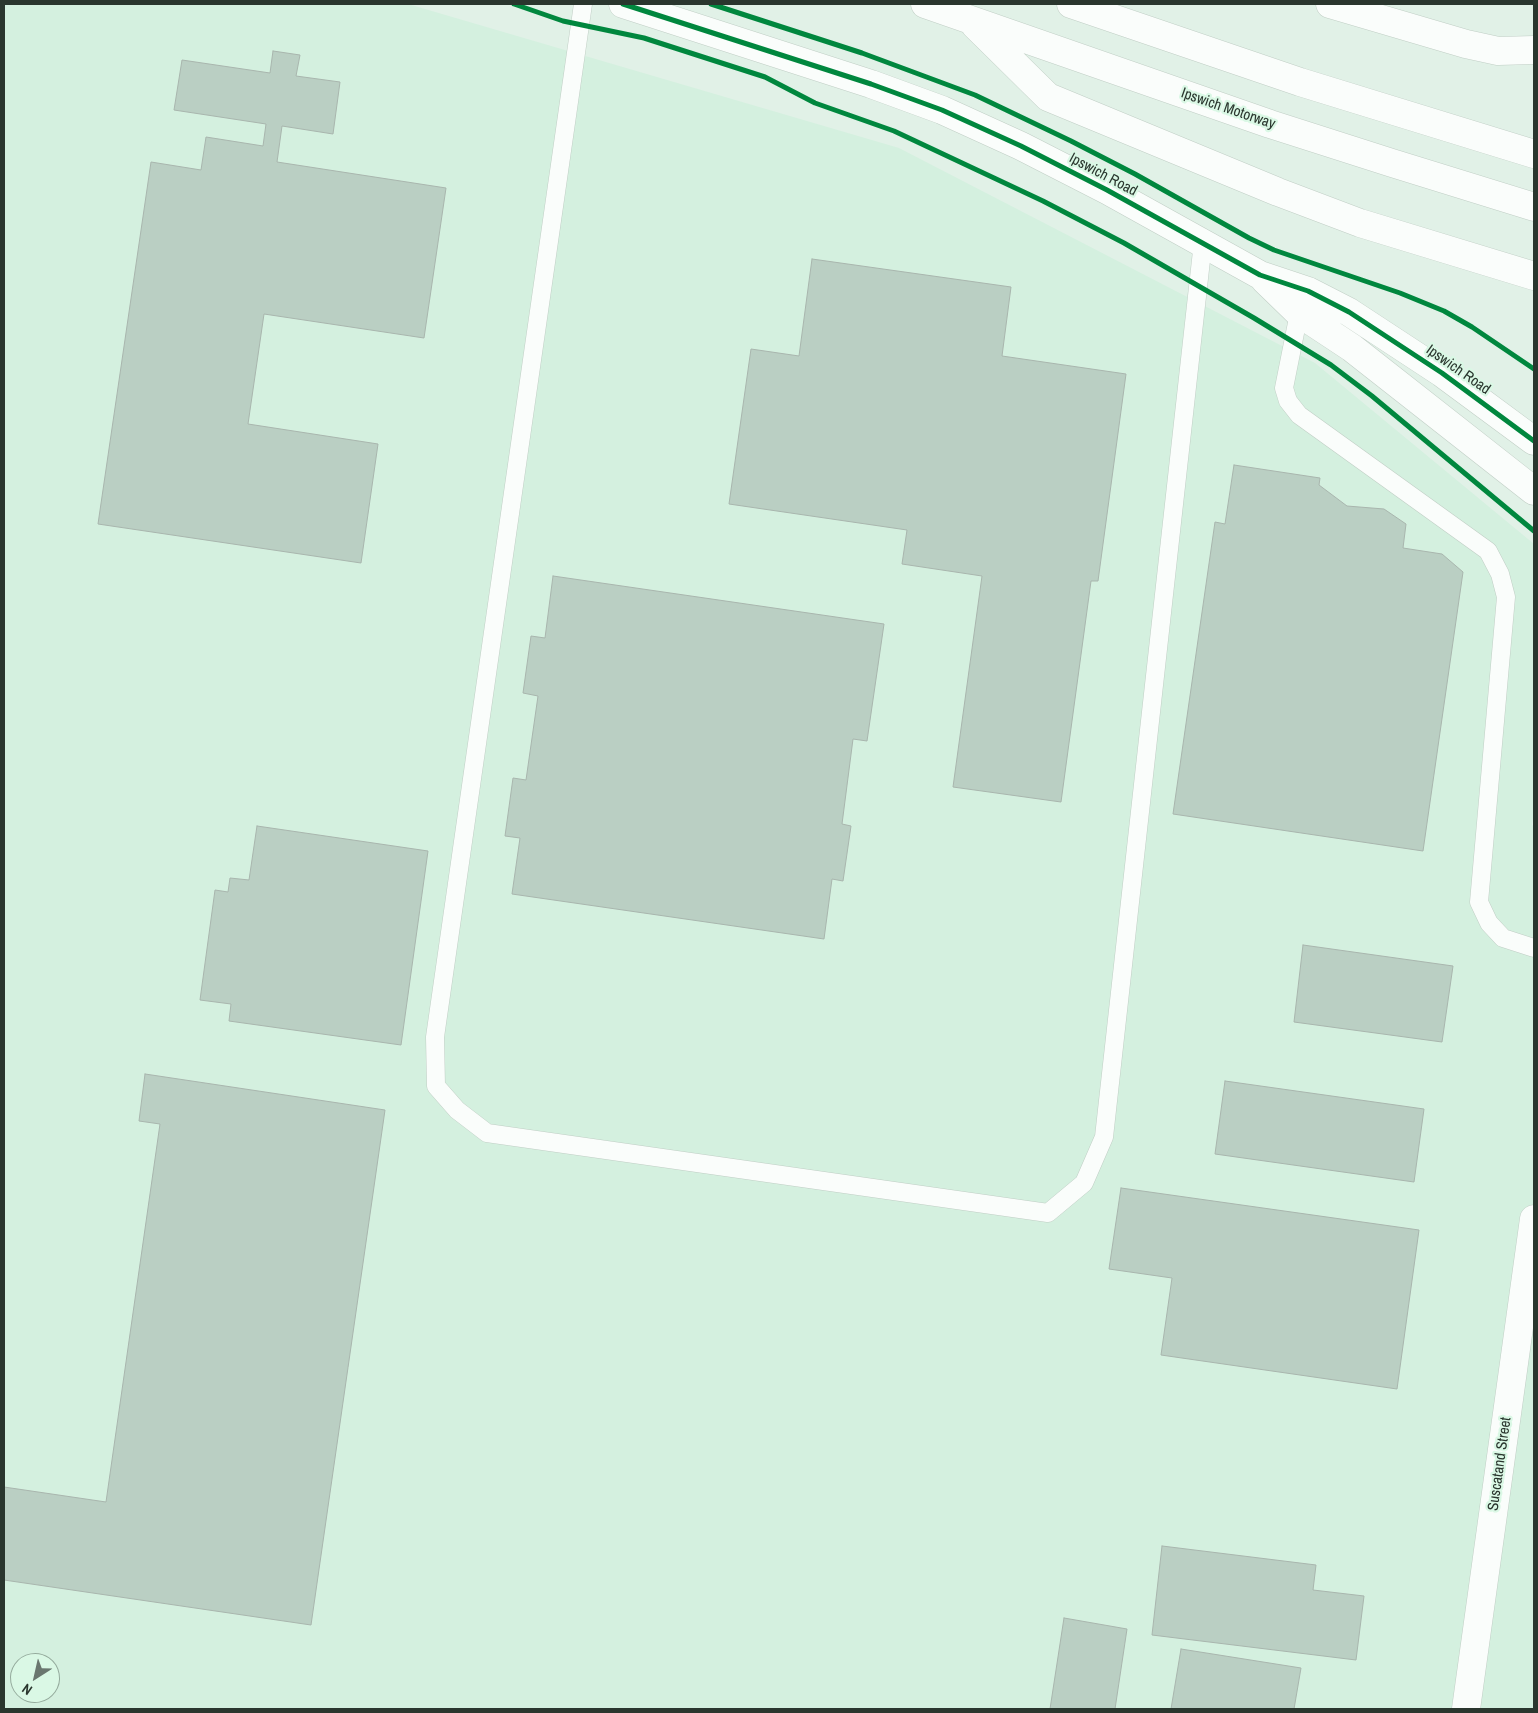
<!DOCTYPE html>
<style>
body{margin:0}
#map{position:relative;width:1538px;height:1713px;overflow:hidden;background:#e1f1e7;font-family:"Archivo Narrow",sans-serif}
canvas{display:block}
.frame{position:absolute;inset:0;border:5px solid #2a362e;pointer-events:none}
.north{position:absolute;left:10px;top:1653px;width:50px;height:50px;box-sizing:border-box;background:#daf8e5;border:1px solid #94aa9c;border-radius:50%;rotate:215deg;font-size:14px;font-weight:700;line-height:20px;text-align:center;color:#2a362e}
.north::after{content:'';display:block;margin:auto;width:18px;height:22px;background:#6a776f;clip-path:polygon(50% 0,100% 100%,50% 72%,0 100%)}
</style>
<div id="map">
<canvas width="1538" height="1713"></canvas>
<div class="frame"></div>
<div class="north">N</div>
</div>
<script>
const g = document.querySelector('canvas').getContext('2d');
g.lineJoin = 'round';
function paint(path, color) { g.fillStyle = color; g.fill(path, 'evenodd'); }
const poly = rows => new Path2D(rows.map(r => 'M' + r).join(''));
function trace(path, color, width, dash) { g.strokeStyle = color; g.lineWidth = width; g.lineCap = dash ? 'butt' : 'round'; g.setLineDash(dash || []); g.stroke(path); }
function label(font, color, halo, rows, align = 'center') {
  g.font = font + ' "Archivo Narrow",sans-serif'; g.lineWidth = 4.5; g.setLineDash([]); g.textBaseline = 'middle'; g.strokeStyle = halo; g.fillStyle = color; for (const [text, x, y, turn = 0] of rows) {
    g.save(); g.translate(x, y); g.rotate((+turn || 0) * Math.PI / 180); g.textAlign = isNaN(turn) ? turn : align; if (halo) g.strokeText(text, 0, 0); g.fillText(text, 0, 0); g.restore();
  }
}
paint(poly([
 [4,4,408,4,899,148,1315,363,1534,544,1534,811,1532,825,1534,826,1534,1709,4,1709],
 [20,1663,50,1663,50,1693,20,1693]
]), '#d4f0df');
const building = poly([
 [273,51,300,55,296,76,340,82,333,134,282,126,277,162,446,188,424,338,264,314,248,424,378,444,361,563,98,524,151,162,201,170,206,137,263,146,266,124,174,110,182,60,270,73,273,51],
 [812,259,1011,287,1002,356,1126,374,1098,581,1091,581,1061,802,953,787,982,576,902,564,907,530,729,504,751,349,799,356,812,259],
 [1234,465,1320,478,1319,485,1347,506,1384,509,1406,524,1403,548,1442,554,1463,572,1423,851,1173,814,1215,522,1225,524,1234,465],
 [553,576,884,624,867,741,853,739,842,824,851,826,843,881,832,879,824,939,512,894,520,838,505,836,513,778,526,780,538,696,523,693,531,636,545,638,553,576],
 [257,826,428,851,401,1045,229,1021,231,1004,200,1000,215,890,228,892,230,878,249,880,257,826],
 [1303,945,1453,966,1442,1042,1294,1022,1303,945],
 [145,1074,385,1110,311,1625,4,1580,4,1487,106,1502,160,1124,139,1121,145,1074],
 [1225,1081,1424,1109,1414,1182,1215,1154,1225,1081],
 [1121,1188,1419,1230,1397,1389,1161,1355,1172,1278,1109,1269,1121,1188],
 [1162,1546,1316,1565,1313,1590,1364,1596,1356,1660,1152,1635,1162,1546],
 [1064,1618,1127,1629,1115,1709,1050,1709,1064,1618],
 [1181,1649,1301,1668,1294,1709,1171,1709,1181,1649]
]);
paint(building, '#bacfc3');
trace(building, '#a9b6ae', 1);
const lane = poly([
 [583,4,435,1037,436,1086,457,1110,487,1133,1048,1213,1084,1183,1104,1137,1203,242],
 [1299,313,1284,388,1288,401,1299,415,1488,551,1500,574,1506,597,1479,902,1489,923,1503,938,1534,948]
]);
const street = poly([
 [623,4,871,84,942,110,1021,146,1107,190,1260,275,1308,291,1349,312,1442,373,1534,441],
 [1265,280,1299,313,1352,348,1534,491],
 [1466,1709,1534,1219]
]);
const highway = poly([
 [925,4,1270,124,1392,163,1534,207],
 [1071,4,1300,82,1534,154],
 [1330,4,1466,44,1498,51,1534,50],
 [975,25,1048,97,1278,192,1360,223,1534,276]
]);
trace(lane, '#c0cec5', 19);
trace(street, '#c0cec5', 29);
trace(highway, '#c0cec5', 29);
trace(lane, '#fafdfb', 18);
trace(street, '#fafdfb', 28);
trace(highway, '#fafdfb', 28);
trace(poly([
 [514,4,563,21,644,38,765,77,815,103,894,131,1043,201,1124,243,1254,318,1331,365,1372,396,1534,531],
 [623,4,871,84,942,110,1021,146,1107,190,1260,275,1308,291,1349,312,1442,373,1534,441],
 [711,4,862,53,975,95,1071,141,1135,174,1249,238,1274,250,1400,293,1444,311,1472,327,1534,369]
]), '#00873e', 5);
label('15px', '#2a362e', '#daf8e5', [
 ["Ipswich Motorway",1228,109,19],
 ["Ipswich Road",1103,175,28],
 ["Ipswich Road",1458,370,35],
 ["Suscatand Street",1500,1464,-82]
]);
</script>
